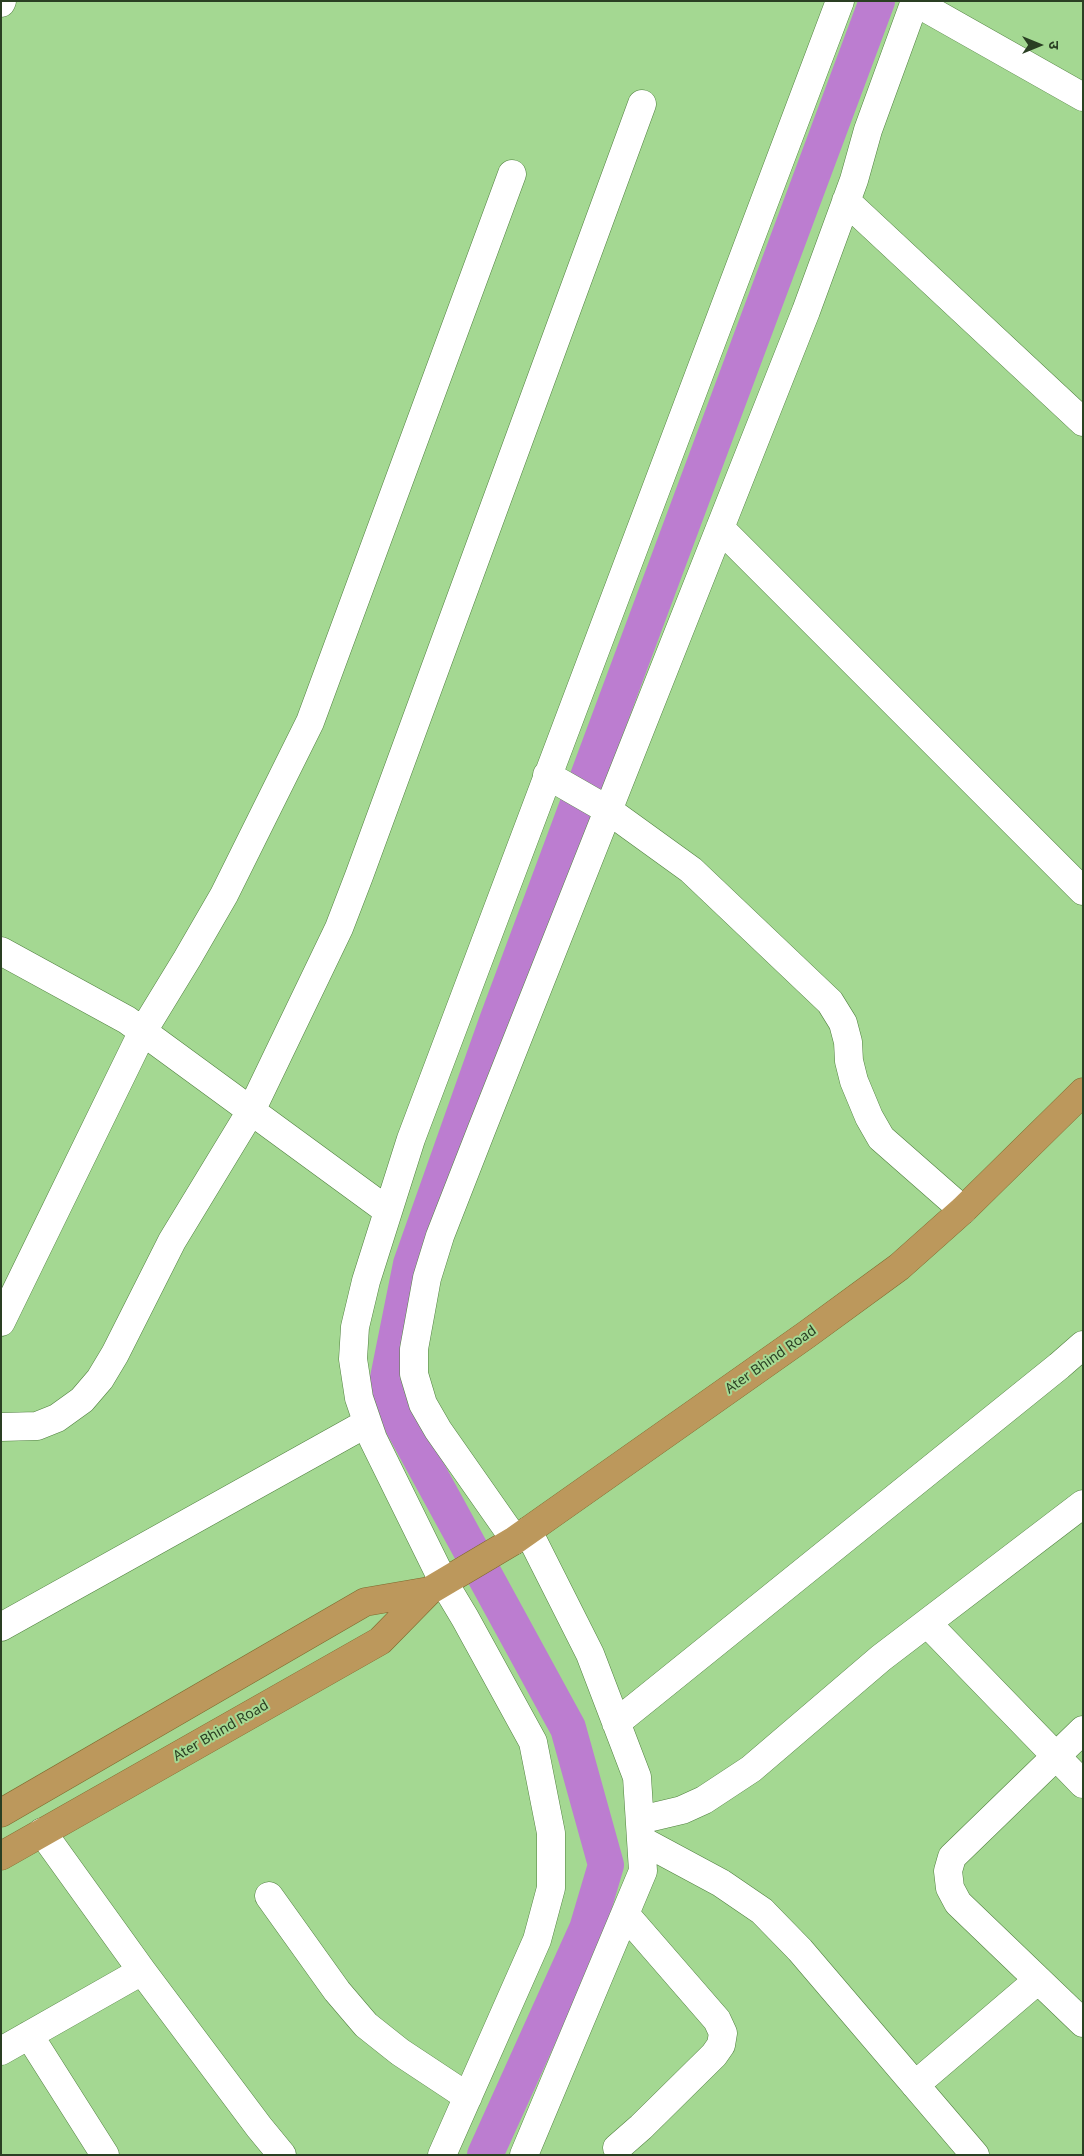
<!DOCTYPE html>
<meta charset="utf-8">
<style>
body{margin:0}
#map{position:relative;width:1084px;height:2156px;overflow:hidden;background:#a4d892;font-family:"Noto Sans","Noto Sans Devanagari",sans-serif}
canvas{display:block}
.frame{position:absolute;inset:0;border:2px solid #2a3f23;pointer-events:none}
.north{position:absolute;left:1014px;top:20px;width:50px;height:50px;-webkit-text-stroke:4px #a4d892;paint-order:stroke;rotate:90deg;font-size:14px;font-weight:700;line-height:20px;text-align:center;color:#2a3f23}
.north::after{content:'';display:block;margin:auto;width:18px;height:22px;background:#2a3f23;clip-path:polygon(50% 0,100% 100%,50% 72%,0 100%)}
</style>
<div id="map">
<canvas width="1084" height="2156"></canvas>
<div class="frame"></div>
<div class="north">उ</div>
</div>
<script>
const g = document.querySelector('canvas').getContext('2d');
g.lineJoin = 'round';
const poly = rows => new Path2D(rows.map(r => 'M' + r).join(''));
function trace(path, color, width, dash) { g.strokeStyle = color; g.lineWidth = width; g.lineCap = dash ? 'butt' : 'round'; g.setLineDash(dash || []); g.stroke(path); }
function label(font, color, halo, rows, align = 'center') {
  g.font = font + ' "Noto Sans",sans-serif'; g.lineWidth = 4; g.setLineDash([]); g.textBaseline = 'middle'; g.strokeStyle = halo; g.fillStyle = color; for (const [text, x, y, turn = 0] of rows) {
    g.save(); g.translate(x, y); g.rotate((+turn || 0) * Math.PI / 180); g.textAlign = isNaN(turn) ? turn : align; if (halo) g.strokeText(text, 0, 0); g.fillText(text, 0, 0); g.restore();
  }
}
trace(poly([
 [485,2155,587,1929,606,1865,568,1728,385,1393,411,1264,497,1021,877,1]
]), '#bc7dd0', 36);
const minor = poly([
 [915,2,1083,97],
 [1,3,2,1],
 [846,201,1083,422],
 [720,528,1083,891],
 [547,775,608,810,691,870,830,1002,843,1023,848,1042,849,1061,854,1081,869,1117,881,1138,963,1210],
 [1,951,127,1020,388,1211],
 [1,1322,143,1031,187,959,224,895,310,722,512,174],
 [1,1427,37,1426,57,1418,82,1400,100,1379,115,1354,172,1241,251,1111,339,928,359,876,642,104],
 [515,1540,438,1430,423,1404,414,1374,414,1349,427,1278,440,1236,481,1131,806,311,854,180,868,130,915,1],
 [928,1624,1083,1784],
 [1,1627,367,1423],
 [616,1723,1059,1366,1083,1345],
 [1083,1730,952,1857,948,1871,950,1888,958,1903,1083,2023],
 [640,1820,682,1810,704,1800,751,1769,881,1658,1083,1504],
 [42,1832,142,1971,259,2127,282,2155],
 [641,1840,721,1883,762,1911,800,1950,975,2155],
 [269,1896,337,1991,366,2025,400,2052,468,2097],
 [29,2035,105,2155],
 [1,2051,142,1971],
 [915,2085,1038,1980],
 [617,2148,641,2127,714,2055,721,2045,723,2033,717,2020,625,1914],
 [442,2155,537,1940,551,1888,551,1833,533,1742,465,1618,444,1583,373,1439,359,1398,353,1359,355,1327,366,1281,411,1139,840,1],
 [524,2155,643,1871,637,1777,590,1654,528,1531]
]);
const trunk = poly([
 [1,1813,365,1602,429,1591],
 [1,1856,380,1641,429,1591,515,1540,806,1335,899,1267,963,1210,1083,1092]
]);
trace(minor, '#50803f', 29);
trace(trunk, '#7e692d', 29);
trace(minor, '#fff', 28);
trace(trunk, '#bc985c', 28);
label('14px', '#2a3f23', '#a4d892', [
 ["Ater Bhind Road",771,1360,-35],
 ["Ater Bhind Road",221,1731,-30]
]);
</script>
